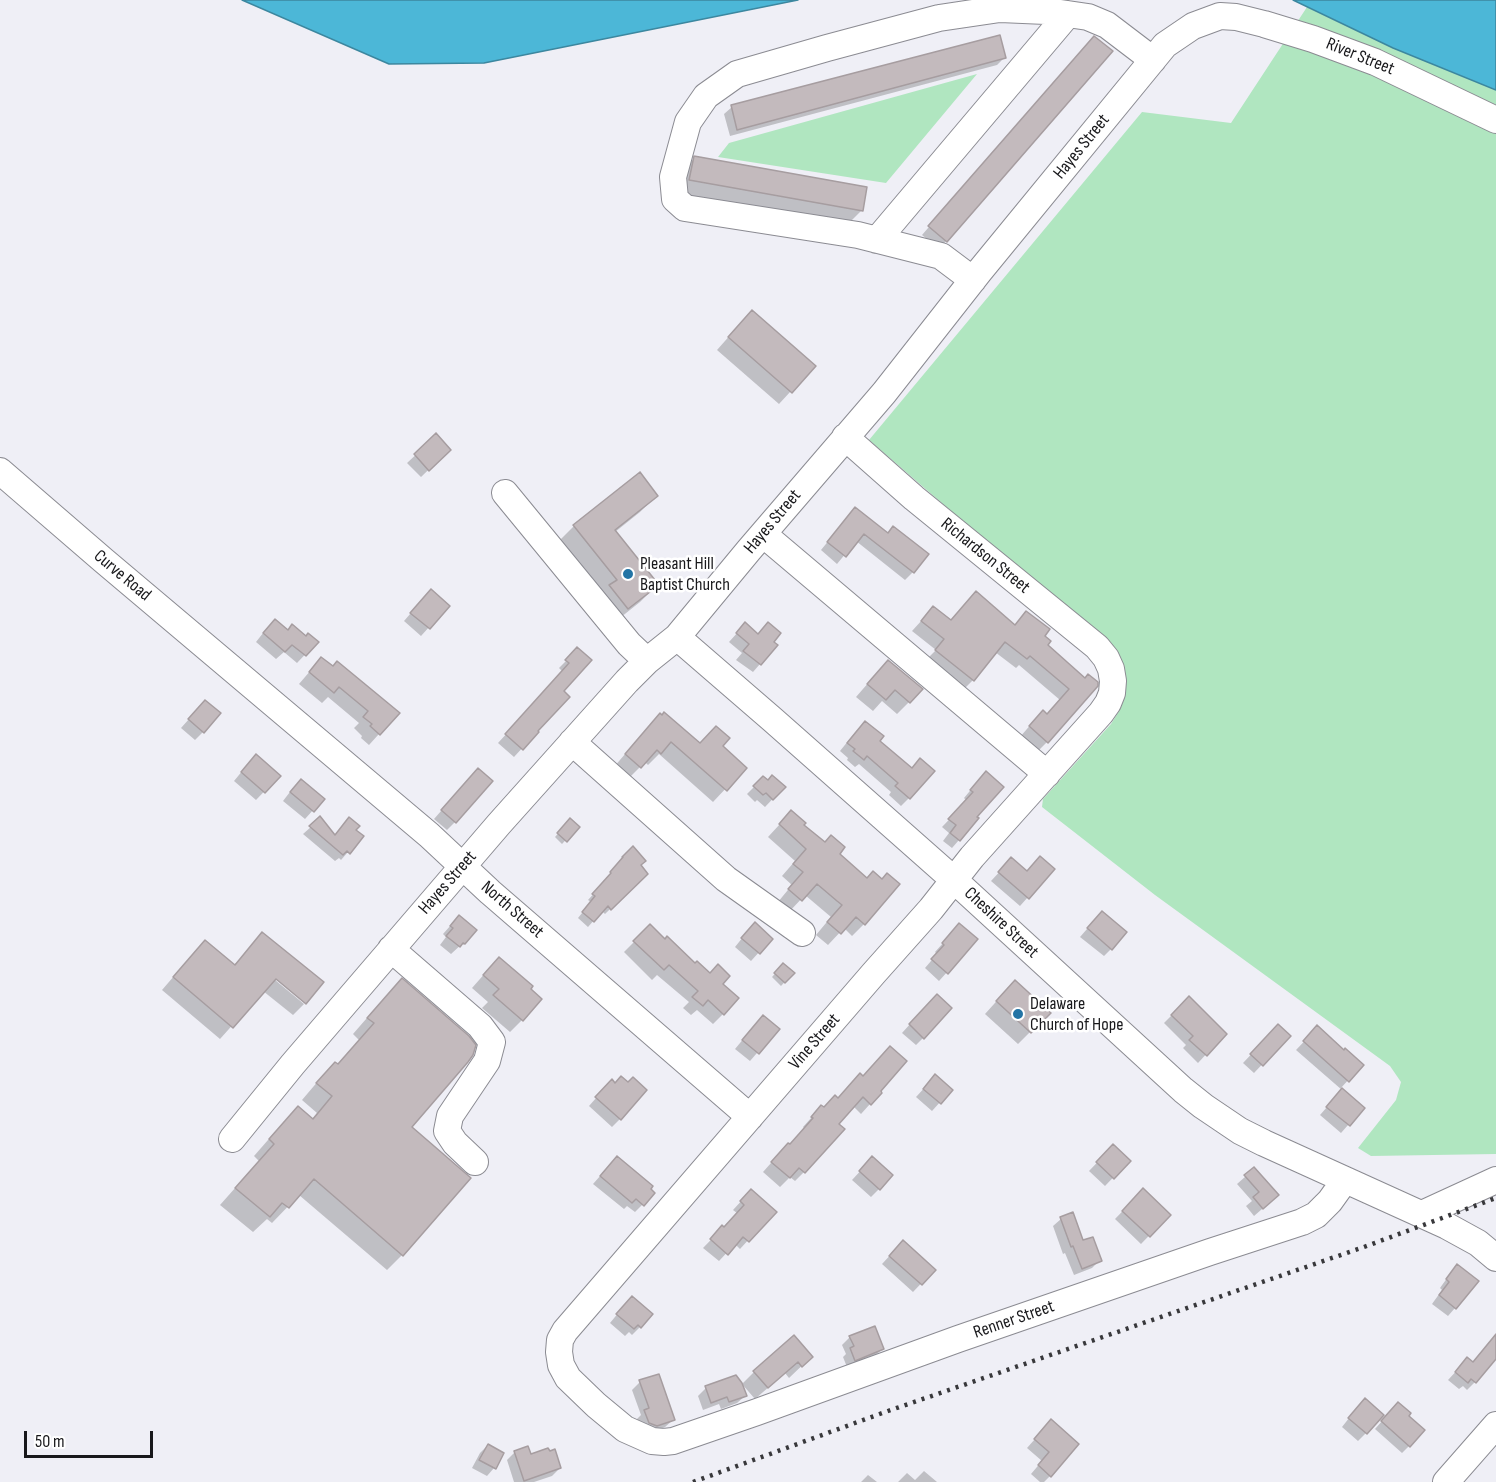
<!DOCTYPE html>
<style>
body{margin:0}
#map{position:relative;width:1496px;height:1482px;overflow:hidden;background:#efeff6;font-family:"Sofia Sans Condensed",sans-serif}
canvas{display:block}
.scale{position:absolute;left:24px;top:1431px;width:129px;height:27px;box-sizing:border-box;border:3px solid #18181b;border-top:0;padding-left:8px;font-size:18px;line-height:21px;white-space:nowrap;color:#18181b;-webkit-text-stroke:4px #fff;paint-order:stroke}
</style>
<div id="map">
<canvas width="1496" height="1482"></canvas>
<div class="scale">50 m</div>
</div>
<script>
const g = document.querySelector('canvas').getContext('2d');
g.lineJoin = 'round';
function paint(path, color) { g.fillStyle = color; g.fill(path, 'evenodd'); }
const poly = rows => new Path2D(rows.map(r => 'M' + r).join(''));
function trace(path, color, width, dash) { g.strokeStyle = color; g.lineWidth = width; g.lineCap = dash ? 'butt' : 'round'; g.setLineDash(dash || []); g.stroke(path); }
function label(font, color, halo, rows, align = 'center') {
  g.font = font + ' "Sofia Sans Condensed",sans-serif'; g.lineWidth = 5; g.setLineDash([]); g.textBaseline = 'middle'; g.strokeStyle = halo; g.fillStyle = color; for (const [text, x, y, turn = 0] of rows) {
    g.save(); g.translate(x, y); g.rotate((+turn || 0) * Math.PI / 180); g.textAlign = isNaN(turn) ? turn : align; if (halo) g.strokeText(text, 0, 0); g.fillText(text, 0, 0); g.restore();
  }
}
paint(poly([
 [1307,7,1393,48,1496,90,1496,1154,1371,1156,1358,1148,1396,1100,1401,1082,1390,1066,1155,895,1042,807,1043,799,1111,724,1119,711,1123,693,1116,654,869,440,1142,112,1231,123],
 [977,74,886,183,718,157,729,143]
]), '#b0e6c0');
const water = poly([
 [242,0,798,0,484,63,389,64,242,0],
 [1293,0,1496,0,1496,90,1393,48,1293,0]
]);
paint(water, '#4cb7d7');
trace(water, '#3c879f', 1.5);
paint(poly([
 [1086,45,946,241,939,249,922,235],
 [1004,58,997,65,730,136,724,114,732,107],
 [695,158,865,188,861,211,845,227,673,197,678,174],
 [740,324,814,366,779,404,717,350],
 [436,436,449,450,421,477,407,463],
 [656,496,640,512,615,532,657,585,640,602,611,625,558,542,574,526],
 [848,517,887,534,913,572,905,580,856,541,837,564,821,550],
 [423,599,448,606,421,636,404,621],
 [933,608,951,622,1014,626,1026,613,1043,636,1046,646,1085,680,1047,742,1037,752,1020,737,1033,722,1047,715,1060,700,1019,665,1016,668,995,652,973,680,963,690,926,660,936,650,912,631],
 [267,628,287,631,317,642,297,663,284,652,276,659,256,642],
 [738,632,758,635,772,642,760,664,753,672,736,660,742,653,729,642],
 [578,649,562,691,537,732,514,757,498,743,563,672,559,668],
 [311,670,398,713,369,745,361,738,362,736,354,728,359,723,328,697,322,703,299,684],
 [876,674,909,702,897,714,882,701,873,711,856,697],
 [198,709,203,732,195,740,181,728],
 [648,727,700,745,721,746,745,768,713,802,659,754,648,765,645,762,628,779,614,767],
 [857,730,878,741,909,798,901,806,889,795,891,792,859,764,855,767,847,760,848,758,840,751],
 [248,764,279,776,256,800,234,781],
 [470,778,455,822,447,830,434,819],
 [763,778,768,782,784,787,765,807,757,800,755,802,747,794],
 [979,780,975,817,959,840,952,848,943,841,949,833,942,827,967,801,964,798],
 [293,788,323,799,305,819,283,801],
 [320,819,334,836,354,830,362,836,341,860,339,858,335,861,303,834],
 [570,820,578,827,562,844,555,837],
 [780,824,802,825,867,880,864,924,852,936,844,928,828,945,816,935,831,917,805,895,789,912,778,902,792,885,782,876,795,861,768,837],
 [633,849,639,865,646,874,605,914,602,911,588,927,578,918,591,902,588,900,607,879,606,878,619,864,618,863],
 [1004,867,1027,872,1053,869,1020,906,991,881],
 [1094,921,1111,949,1104,956,1080,937],
 [451,925,463,943,451,954,440,945,446,937,443,934],
 [650,926,721,984,723,1014,713,1024,697,1010,691,1015,683,1008,689,1002,657,975,652,980,624,952],
 [747,932,771,939,751,961,735,947],
 [952,933,976,940,939,981,925,968,937,954,935,952],
 [263,934,271,973,269,975,304,1004,293,1015,263,991,220,1039,162,990,193,954,233,966],
 [783,965,793,973,781,986,772,977],
 [487,971,522,1020,510,1032,482,1008,488,1002,472,988],
 [402,980,410,1127,402,1255,387,1270,299,1195,272,1223,267,1219,253,1232,220,1205,259,1161,254,1156,282,1124,298,1108,311,1120,317,1113,302,1100,319,1080,337,1065,359,1040,353,1034,386,996],
 [1003,994,1030,1032,1018,1044,985,1014],
 [1189,998,1225,1034,1198,1063,1183,1048,1186,1045,1164,1023],
 [929,1003,923,1038,916,1045,902,1033],
 [755,1025,778,1029,750,1061,735,1049],
 [1278,1026,1289,1036,1254,1073,1243,1063],
 [1317,1028,1362,1065,1340,1089,1363,1108,1341,1133,1320,1115,1342,1090,1296,1050],
 [928,1084,951,1090,932,1111,916,1097],
 [604,1089,620,1119,612,1127,589,1106],
 [879,1091,870,1104,861,1114,853,1106,837,1124,804,1172,795,1181,790,1177,780,1187,763,1172,779,1154,789,1146,804,1128,803,1127,812,1117,823,1109,837,1099],
 [1113,1146,1129,1161,1105,1186,1089,1171],
 [609,1166,643,1204,635,1212,627,1206,624,1209,593,1184],
 [865,1166,879,1189,871,1197,852,1180],
 [1254,1169,1269,1203,1254,1216,1246,1206,1252,1201,1237,1184],
 [1143,1190,1169,1215,1141,1244,1115,1219],
 [744,1198,774,1212,740,1249,735,1244,719,1261,703,1248,737,1213,733,1210],
 [1061,1219,1100,1260,1092,1268,1074,1275,1065,1253,1063,1254,1053,1226],
 [895,1250,934,1270,913,1292,882,1264],
 [1450,1274,1455,1308,1448,1316,1432,1304,1442,1290,1440,1288],
 [624,1306,640,1327,632,1335,629,1332,625,1336,610,1323],
 [1496,1336,1496,1359,1494,1358,1475,1382,1467,1390,1463,1386,1459,1389,1448,1380,1460,1367,1472,1363],
 [850,1337,882,1349,874,1357,847,1367,843,1357,846,1354,842,1345],
 [811,1357,789,1378,785,1373,755,1399,742,1384,754,1372],
 [640,1382,673,1420,665,1427,648,1434,641,1431,637,1419,641,1415,632,1390],
 [706,1388,745,1396,737,1403,721,1409,719,1404,703,1410,698,1396],
 [1357,1408,1366,1433,1358,1441,1342,1427],
 [1391,1411,1409,1446,1402,1453,1375,1429],
 [1051,1421,1050,1476,1044,1482,1040,1482,1031,1474,1042,1461,1027,1448],
 [488,1445,494,1468,487,1476,472,1468,480,1453],
 [515,1452,530,1455,560,1468,552,1476,534,1482,514,1482,507,1460],
 [924,1471,937,1482,898,1482,907,1473,915,1480],
 [868,1475,877,1482,861,1482]
]), '#0003');
const building = poly([
 [1000,35,1006,58,737,130,731,105,1000,35],
 [1094,36,1113,51,947,242,928,226,1094,36],
 [694,156,867,187,863,211,689,180,694,156],
 [752,310,816,366,792,393,728,337,752,310],
 [436,433,451,450,429,471,414,454,436,433],
 [640,472,658,496,615,530,659,585,628,609,609,585,617,580,573,525,640,472],
 [855,507,888,533,893,526,929,554,914,573,864,534,846,557,827,542,855,507],
 [431,589,450,606,430,629,410,613,431,589],
 [976,591,1015,625,1026,611,1050,629,1045,636,1051,641,1048,645,1085,678,1088,674,1098,682,1098,686,1048,743,1029,726,1043,710,1047,714,1069,689,1030,656,1027,659,1005,642,974,681,935,650,944,639,921,621,933,606,951,620,976,591],
 [275,619,288,630,292,624,306,636,308,633,319,642,306,656,292,645,285,652,263,633,275,619],
 [745,622,758,634,768,622,781,633,774,642,778,645,761,665,743,651,749,644,736,633,745,622],
 [577,647,592,660,564,691,570,697,538,731,539,732,523,750,505,734,569,663,565,660,577,647],
 [321,657,333,666,337,661,400,713,380,735,370,726,372,724,363,717,368,711,339,687,334,693,309,672,321,657],
 [888,660,923,689,910,703,895,690,886,700,867,684,888,660],
 [205,700,221,713,204,733,188,719,205,700],
 [664,712,700,743,716,726,730,738,723,746,747,768,727,791,671,742,661,754,657,750,641,768,625,754,660,713,662,715,664,712],
 [865,721,884,736,880,741,912,768,920,758,935,771,910,799,895,786,898,783,867,756,864,760,853,751,855,749,847,743,865,721],
 [256,754,281,776,265,793,241,772,256,754],
 [478,768,493,781,456,823,441,810,478,768],
 [986,771,1004,787,977,817,979,818,960,841,950,833,956,825,948,819,973,792,970,790,986,771],
 [772,775,786,787,773,800,766,793,763,795,753,786,763,776,768,780,772,775],
 [301,779,325,799,314,812,290,792,301,779],
 [791,810,806,823,804,825,825,842,831,835,845,847,840,854,867,878,873,871,882,879,887,873,900,884,865,925,856,917,841,934,827,922,842,905,837,901,817,884,802,901,788,889,803,872,793,864,806,849,779,824,791,810],
 [320,816,335,835,349,817,360,826,356,830,364,836,350,854,347,851,343,855,309,826,320,816],
 [570,818,580,827,567,842,557,833,570,818],
 [633,846,646,861,641,865,648,874,611,910,608,906,594,922,582,912,595,896,592,894,611,873,610,872,623,857,622,857,633,846],
 [1040,856,1055,869,1029,899,998,872,1011,857,1027,871,1040,856],
 [1102,911,1127,932,1112,950,1087,928,1102,911],
 [459,915,477,930,465,944,463,943,460,947,446,936,453,928,450,926,459,915],
 [755,922,773,939,760,954,741,938,755,922],
 [959,923,978,939,948,974,931,959,944,945,942,943,959,923],
 [650,924,665,939,667,936,695,963,697,961,710,973,718,964,730,976,723,984,739,998,724,1015,708,1000,703,1006,692,997,698,991,669,965,664,970,633,941,650,924],
 [262,932,324,982,306,1004,276,979,233,1028,173,977,205,940,235,965,262,932],
 [499,957,533,986,531,989,542,999,523,1021,493,995,499,989,483,975,499,957],
 [783,963,795,973,785,983,774,973,783,963],
 [402,978,469,1036,476,1045,473,1055,468,1062,412,1127,471,1178,403,1256,314,1179,289,1208,282,1203,270,1217,235,1188,274,1144,269,1139,298,1106,313,1119,332,1096,316,1083,335,1062,338,1064,374,1023,367,1018,402,978],
 [1015,980,1051,1013,1031,1033,996,1001,1015,980],
 [937,994,952,1008,924,1039,909,1024,937,994],
 [1189,996,1227,1034,1207,1056,1189,1040,1193,1036,1171,1015,1189,996],
 [763,1015,780,1029,759,1054,742,1040,763,1015],
 [1278,1024,1291,1036,1263,1066,1250,1054,1278,1024],
 [1317,1025,1344,1050,1345,1048,1364,1065,1349,1082,1303,1041,1317,1025],
 [890,1046,907,1061,881,1091,882,1093,871,1105,863,1097,839,1124,845,1129,805,1173,799,1168,790,1178,771,1162,788,1143,790,1144,813,1118,811,1117,821,1105,824,1107,835,1095,838,1098,860,1073,863,1076,890,1046],
 [935,1074,953,1090,941,1104,923,1089,935,1074],
 [621,1076,628,1082,633,1077,647,1090,621,1120,595,1097,612,1079,615,1083,621,1076],
 [1342,1088,1365,1108,1350,1126,1326,1107,1342,1088],
 [1113,1144,1131,1161,1114,1179,1096,1162,1113,1144],
 [617,1156,653,1186,651,1189,655,1193,644,1206,636,1199,632,1203,600,1176,617,1156],
 [872,1156,893,1175,880,1190,859,1171,872,1156],
 [1254,1167,1279,1195,1263,1209,1253,1197,1259,1192,1244,1175,1254,1167],
 [1143,1188,1171,1215,1150,1237,1122,1211,1143,1188],
 [751,1189,777,1212,749,1242,743,1237,728,1255,710,1239,722,1225,724,1227,744,1205,740,1201,751,1189],
 [1073,1212,1083,1240,1093,1237,1102,1261,1082,1269,1073,1246,1071,1247,1060,1217,1073,1212],
 [903,1240,936,1270,922,1285,889,1256,903,1240],
 [1457,1264,1479,1281,1456,1309,1439,1295,1449,1282,1446,1279,1457,1264],
 [632,1296,653,1314,641,1328,638,1325,634,1329,616,1314,632,1296],
 [875,1326,884,1349,855,1361,850,1348,854,1346,849,1336,875,1326],
 [1496,1334,1496,1359,1476,1383,1471,1379,1468,1383,1455,1372,1467,1357,1473,1362,1496,1334],
 [794,1335,813,1357,802,1367,798,1362,768,1388,753,1371,794,1335],
 [659,1374,675,1420,657,1426,649,1423,644,1410,649,1408,639,1380,659,1374],
 [736,1375,742,1383,747,1396,729,1402,727,1397,711,1403,705,1386,736,1375],
 [1365,1398,1384,1415,1367,1434,1348,1418,1365,1398],
 [1398,1402,1411,1413,1409,1416,1425,1430,1410,1447,1381,1421,1398,1402],
 [1051,1419,1079,1444,1051,1477,1038,1465,1049,1452,1034,1439,1051,1419],
 [488,1444,504,1453,496,1469,479,1460,488,1444],
 [528,1446,531,1454,548,1448,550,1451,555,1449,561,1468,524,1481,514,1451,528,1446]
]);
paint(building, '#c3babd');
trace(building, '#a69da0', 1.5);
const minor = poly([
 [877,240,1068,14],
 [973,280,941,256,858,235,685,208,675,199,673,177,688,122,706,96,737,74,827,48,939,18,1000,9,1046,11,1088,17,1107,25,1153,60],
 [845,437,914,498,1097,647,1106,658,1111,669,1113,681,1112,693,1108,703,1101,713,972,857,931,909,874,973,565,1331,560,1340,559,1352,561,1365,568,1378,596,1405,625,1429,652,1441,664,1442,673,1441,757,1412,958,1339,1210,1252,1302,1222,1316,1215,1330,1201,1345,1180],
 [0,471,103,560,429,835,490,892,750,1117],
 [505,493,629,644,647,661],
 [763,534,1047,774],
 [677,637,773,720,954,880,1183,1090,1203,1106,1240,1131,1264,1143,1447,1226,1478,1243,1496,1258],
 [572,742,726,879,802,933],
 [391,949,480,1026,492,1042,487,1061,450,1116,447,1131,455,1143,475,1162],
 [232,1139,293,1064,499,824,627,681,647,661,677,637,749,550,884,393,979,272,1165,45,1193,26,1220,16,1236,17,1264,24,1313,39,1375,62,1496,120],
 [1422,1214,1496,1180],
 [1446,1482,1496,1425]
]);
trace(minor, '#8b8b92', 28);
trace(minor, '#fff', 26);
trace(poly([
 [693,1482,888,1411,1364,1247,1496,1198]
]), '#38383b', 4.5, [3, 6]);
for (const [x, y, r, color] of [
 [628,574,6,"#2374a5"],
 [1018,1014,6,"#2374a5"]
]) { const dot = new Path2D(); dot.arc(x, y, r, 0, 2 * Math.PI); g.fillStyle = color; g.fill(dot); trace(dot, '#fff', 2); }
label('18px', '#18181b', '#fff', [
 ["River Street",1360,57,22],
 ["Hayes Street",1082,147,-51],
 ["Hayes Street",773,522,-50],
 ["Richardson Street",985,556,39],
 ["Curve Road",122,576,40],
 ["Hayes Street",448,883,-49],
 ["North Street",512,910,41],
 ["Cheshire Street",1001,923,43],
 ["Vine Street",815,1042,-49],
 ["Renner Street",1014,1320,-19]
]);
label('18px', '#18181b', '#fff', [
 ["Pleasant Hill",640,564],
 ["Baptist Church",640,585],
 ["Delaware",1030,1004],
 ["Church of Hope",1030,1025]
], 'left');
</script>
